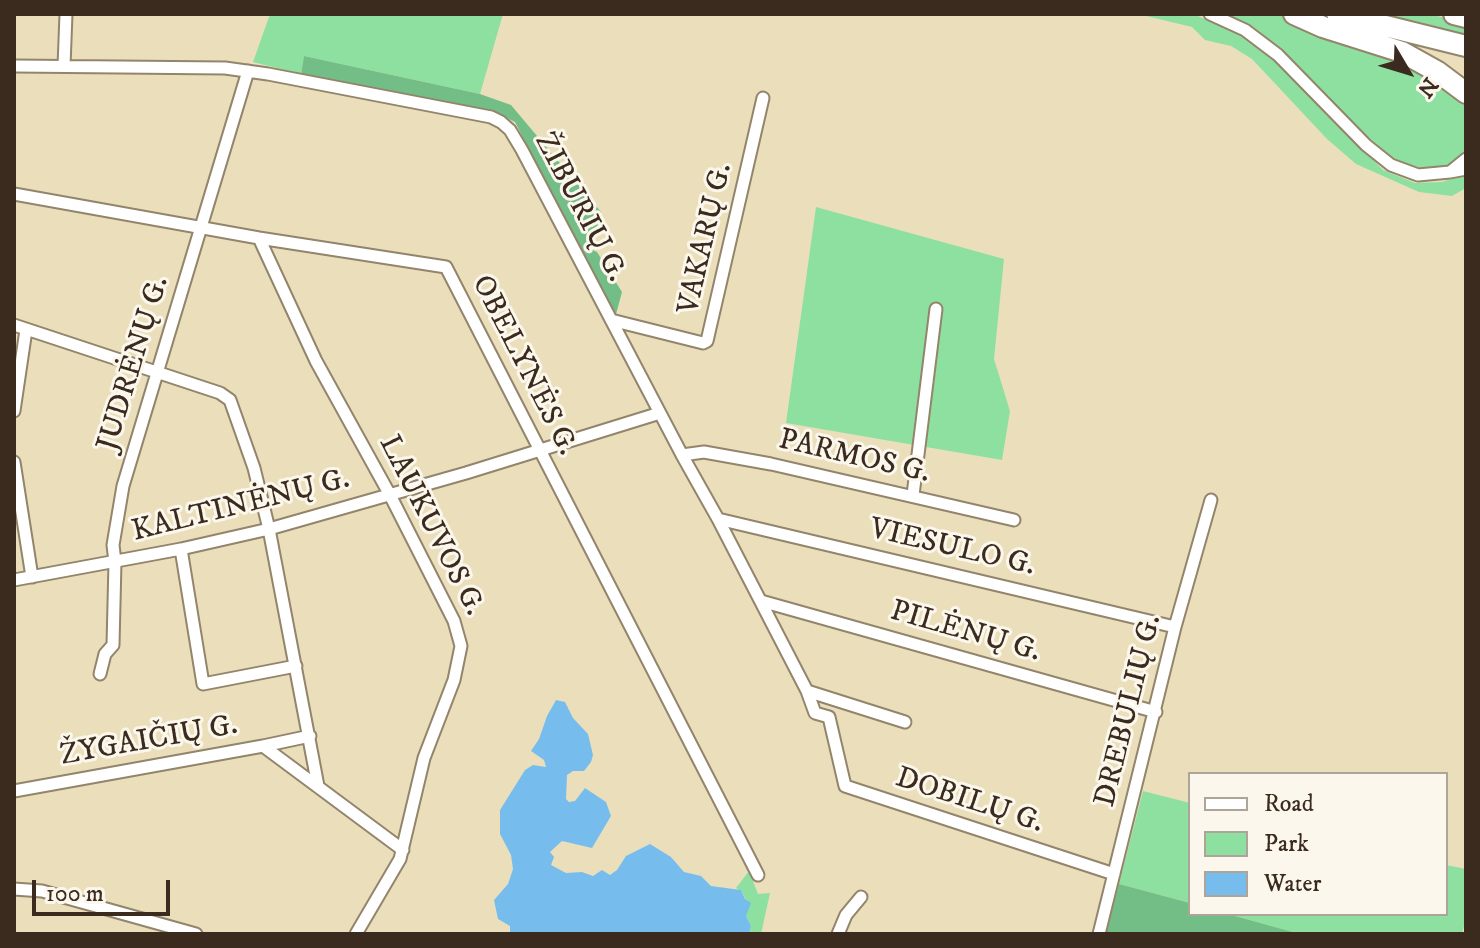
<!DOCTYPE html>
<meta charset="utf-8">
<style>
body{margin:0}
#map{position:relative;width:1480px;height:948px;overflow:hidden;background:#ebdfbb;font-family:"IM FELL DW Pica",serif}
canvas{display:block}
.frame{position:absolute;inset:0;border:16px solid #3b2a1e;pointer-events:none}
.legend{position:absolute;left:1188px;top:772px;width:260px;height:144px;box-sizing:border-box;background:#fbf7ec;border:2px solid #aea59a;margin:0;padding:10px 14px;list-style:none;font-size:24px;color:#3b2a1e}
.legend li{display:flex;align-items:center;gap:16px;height:40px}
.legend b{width:40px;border:2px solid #aea59a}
.north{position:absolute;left:1368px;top:32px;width:80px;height:80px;-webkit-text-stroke:6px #fbf7ec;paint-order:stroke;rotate:128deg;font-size:22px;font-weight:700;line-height:32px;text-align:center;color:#3b2a1e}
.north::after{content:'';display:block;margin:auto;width:28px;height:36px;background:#3b2a1e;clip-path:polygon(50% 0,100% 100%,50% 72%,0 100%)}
.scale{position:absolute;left:32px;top:880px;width:138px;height:36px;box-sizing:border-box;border:4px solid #3b2a1e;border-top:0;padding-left:10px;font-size:24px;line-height:28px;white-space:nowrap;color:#3b2a1e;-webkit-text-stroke:6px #fbf7ec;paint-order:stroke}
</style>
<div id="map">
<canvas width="1480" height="948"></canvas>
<div class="frame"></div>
<ul class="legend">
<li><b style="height:10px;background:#fff"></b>Road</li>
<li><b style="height:22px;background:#8ee0a0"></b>Park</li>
<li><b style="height:22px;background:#76bded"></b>Water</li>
</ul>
<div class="north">N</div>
<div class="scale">100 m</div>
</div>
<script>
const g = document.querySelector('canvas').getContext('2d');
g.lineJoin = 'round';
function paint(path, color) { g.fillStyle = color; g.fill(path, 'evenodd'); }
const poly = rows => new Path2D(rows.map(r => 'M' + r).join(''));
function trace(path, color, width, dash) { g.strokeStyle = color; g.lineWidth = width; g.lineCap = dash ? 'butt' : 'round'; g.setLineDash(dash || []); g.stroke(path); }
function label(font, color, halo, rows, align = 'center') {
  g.font = font + ' "IM FELL DW Pica",serif'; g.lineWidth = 6; g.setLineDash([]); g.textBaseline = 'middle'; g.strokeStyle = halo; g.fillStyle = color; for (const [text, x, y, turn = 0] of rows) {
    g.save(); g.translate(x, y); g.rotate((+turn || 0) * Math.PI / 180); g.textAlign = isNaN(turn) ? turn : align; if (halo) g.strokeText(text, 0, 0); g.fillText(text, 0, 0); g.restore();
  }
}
paint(poly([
 [270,14,503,14,480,94,304,56,301,74,253,62],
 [1138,14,1193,14,1231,30,1253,41,1278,62,1383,170,1415,183,1442,182,1466,174,1466,188,1452,196,1419,192,1356,164,1327,139,1252,59,1231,46,1205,40,1192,27],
 [1227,14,1282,14,1314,29,1388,51,1466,98,1466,155,1445,166,1422,168,1402,163,1389,155,1351,122,1288,56,1255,28],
 [1370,14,1429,14,1466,23,1466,38],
 [816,207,1004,259,994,359,1010,411,1002,460,786,423],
 [1143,791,1190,803,1190,903,1119,884],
 [1446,865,1466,869,1466,918,1462,934,1300,934,1228,914,1446,914],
 [749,871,758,894,770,893,761,934,749,934,751,926,746,916,746,900,742,892,736,888]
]), '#8ee0a0');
paint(poly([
 [304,56,480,94,511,105,601,212,591,249,597,252,622,292,615,318,515,122,494,112,301,74],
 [1119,884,1190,903,1190,914,1228,914,1300,934,1106,934]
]), '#72be86');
paint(poly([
 [556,700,565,702,573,718,588,734,593,755,591,762,584,771,573,771,567,775,566,799,569,802,575,801,585,788,606,802,611,816,592,848,562,841,550,852,554,857,551,865,566,873,582,872,593,876,602,870,610,875,617,870,626,856,650,844,671,857,684,872,701,876,711,886,741,890,745,899,751,903,746,916,751,926,749,934,510,934,510,926,498,919,494,900,508,884,513,869,511,855,500,834,500,810,525,770,533,765,546,767,544,760,531,751,539,739,547,716]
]), '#76bded');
const street = poly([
 [1210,14,1245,30,1278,55,1366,145,1391,165,1418,175,1450,172],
 [14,66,225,68,268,74,491,117,501,122,510,130,522,150,682,455,718,519,807,691,815,713,829,717,845,786,1114,874],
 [64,66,66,14],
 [1466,159,1450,172,1466,169],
 [14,194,259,238,446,267,758,875],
 [259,238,316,361,390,495,454,621,461,646,454,680,424,758,400,859,356,934],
 [611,320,703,343,707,341,763,98],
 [14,325,220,393,230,400,254,468,269,529,318,786],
 [14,411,26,330],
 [682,455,704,452,771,464,1014,520],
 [14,462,32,577],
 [913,495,936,309],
 [718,519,1175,627],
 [181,549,203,684,296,666],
 [14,580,181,549,269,529,466,473,660,413],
 [761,601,1156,712],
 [100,674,105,654,113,645,115,562,113,545,123,486,248,71],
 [807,691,905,722],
 [263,746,310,736],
 [14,791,263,746,403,850],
 [14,889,42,891,196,934],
 [838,934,846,915,861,897],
 [1099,934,1175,627,1211,500]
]);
const highway = poly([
 [1294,14,1323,27,1402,52,1438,72,1466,93],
 [1337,14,1466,46],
 [1454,14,1466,17]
]);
trace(street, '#93846c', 15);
trace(highway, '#93846c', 24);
trace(street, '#fff', 11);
trace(highway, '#fff', 20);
label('30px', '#3b2a1e', '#fbf7ec', [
 ["ŽIBURIŲ G.",579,208,62],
 ["VAKARŲ G.",707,239,-77],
 ["JUDRĖNŲ G.",135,364,-73],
 ["OBELYNĖS G.",523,366,63],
 ["PARMOS G.",854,458,13],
 ["KALTINĖNŲ G.",241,507,-14],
 ["LAUKUVOS G.",430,526,63],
 ["VIESULO G.",952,549,13],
 ["PILĖNŲ G.",965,633,16],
 ["DREBULIŲ G.",1130,711,-76],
 ["ŽYGAIČIŲ G.",149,742,-10],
 ["DOBILŲ G.",969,802,18]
]);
</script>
